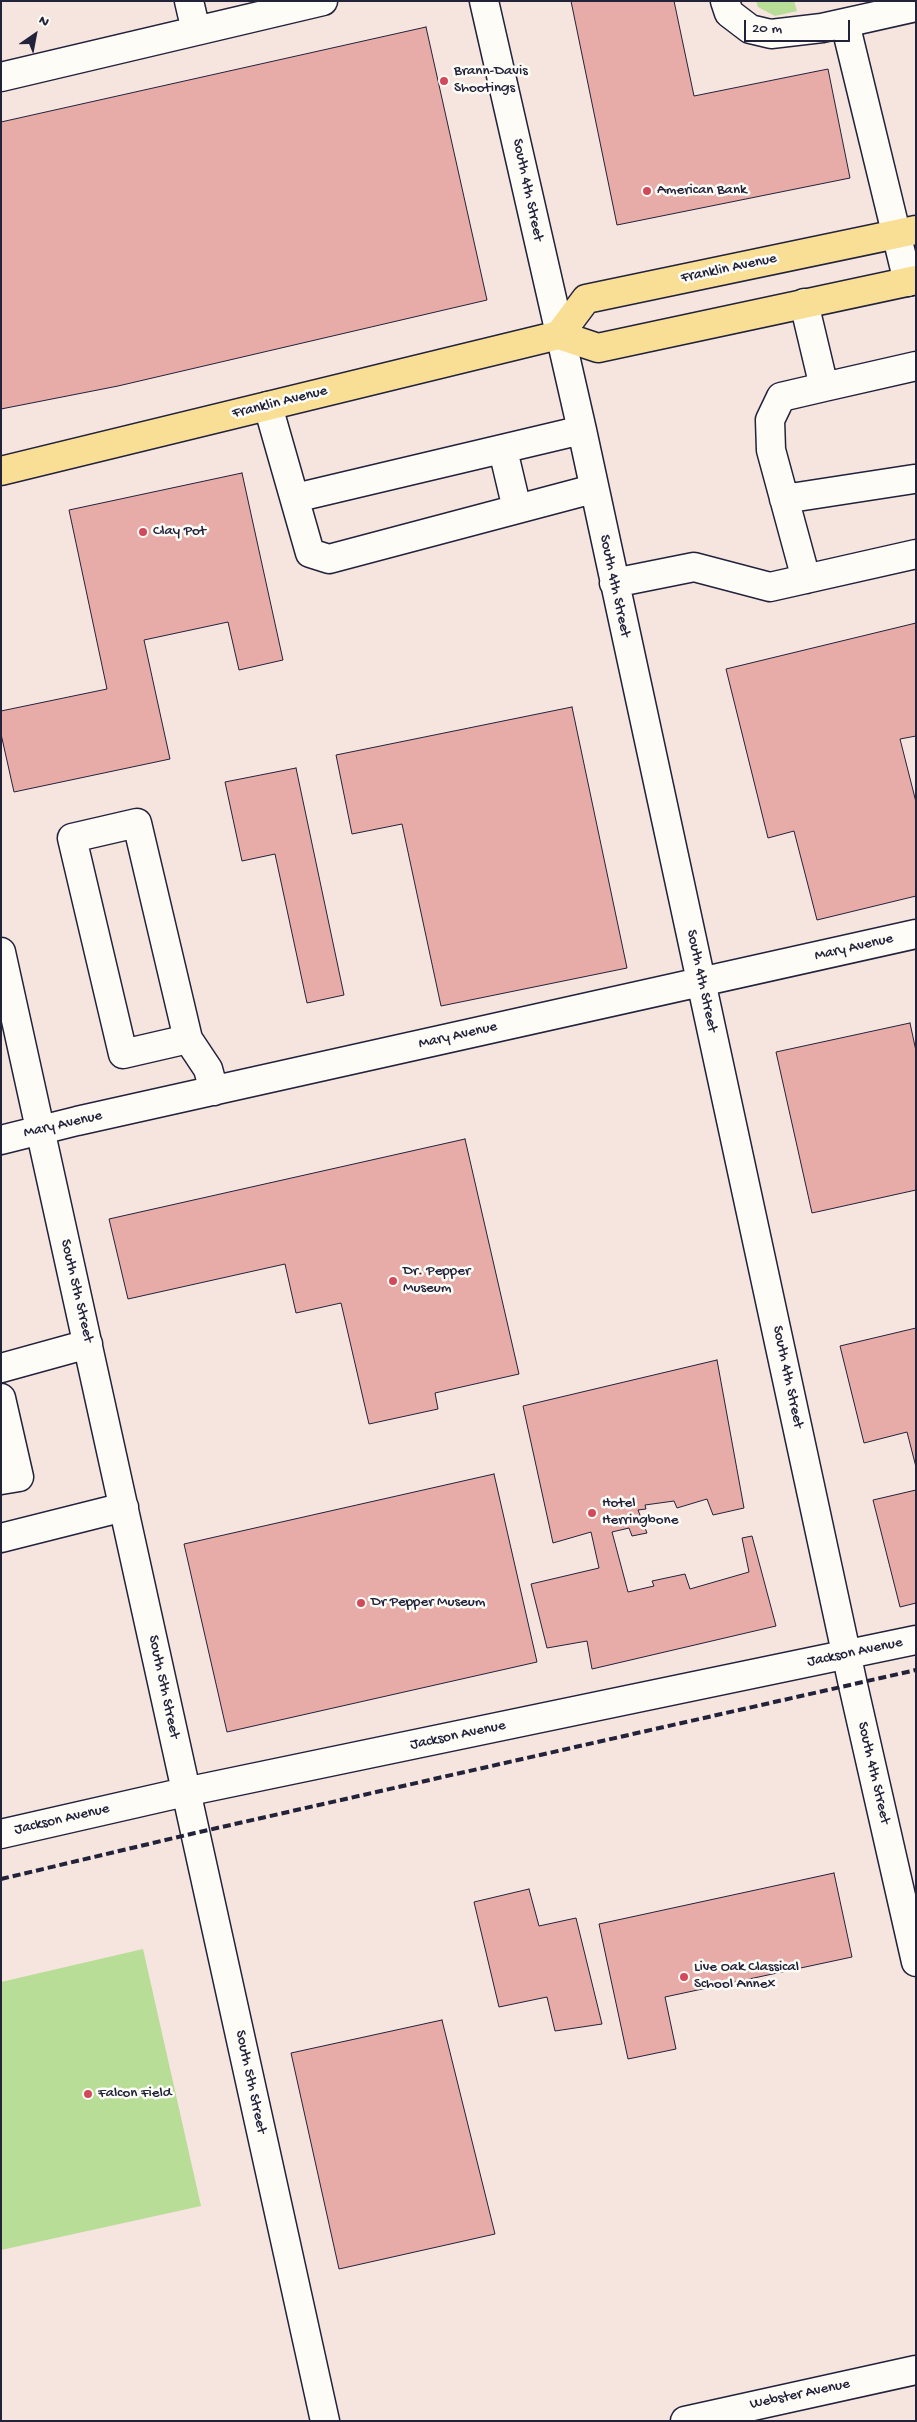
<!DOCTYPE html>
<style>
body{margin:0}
#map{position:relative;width:917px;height:2422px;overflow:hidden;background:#f6e4df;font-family:"Gochi Hand",sans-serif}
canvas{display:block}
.frame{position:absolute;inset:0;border:2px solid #22223b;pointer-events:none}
.north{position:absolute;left:10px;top:10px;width:50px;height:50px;-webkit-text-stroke:4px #fdfcf7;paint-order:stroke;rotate:33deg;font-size:14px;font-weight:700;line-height:20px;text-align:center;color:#22223b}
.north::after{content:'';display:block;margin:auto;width:18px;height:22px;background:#22223b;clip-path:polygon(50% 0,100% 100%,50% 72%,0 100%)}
.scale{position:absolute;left:744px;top:20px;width:106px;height:22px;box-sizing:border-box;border:2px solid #22223b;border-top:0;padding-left:6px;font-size:15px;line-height:18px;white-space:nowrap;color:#22223b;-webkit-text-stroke:4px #fdfcf7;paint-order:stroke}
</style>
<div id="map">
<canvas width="917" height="2422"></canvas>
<div class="frame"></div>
<div class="north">N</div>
<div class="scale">20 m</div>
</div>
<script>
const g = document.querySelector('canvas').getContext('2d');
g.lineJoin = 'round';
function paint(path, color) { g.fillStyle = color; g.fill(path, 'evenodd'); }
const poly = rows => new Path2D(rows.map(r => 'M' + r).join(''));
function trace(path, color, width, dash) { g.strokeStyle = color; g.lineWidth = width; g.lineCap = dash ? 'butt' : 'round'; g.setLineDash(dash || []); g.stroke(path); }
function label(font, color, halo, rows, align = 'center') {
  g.font = font + ' "Gochi Hand",sans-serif'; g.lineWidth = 5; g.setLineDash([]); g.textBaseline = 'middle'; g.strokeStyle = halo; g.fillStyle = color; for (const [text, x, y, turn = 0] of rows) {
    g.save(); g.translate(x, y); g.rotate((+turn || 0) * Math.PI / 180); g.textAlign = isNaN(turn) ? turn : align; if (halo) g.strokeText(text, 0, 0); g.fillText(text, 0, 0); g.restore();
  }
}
paint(poly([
 [756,1,794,1,797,11,775,16,758,7],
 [143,1949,201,2206,1,2250,1,1982]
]), '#b8dd97');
const building = poly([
 [571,1,674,1,694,96,828,69,850,178,617,225,571,1],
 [426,27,487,300,118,386,1,409,1,122,426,27],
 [242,473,283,660,239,670,228,622,144,640,170,759,14,792,1,734,1,711,107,689,69,510,242,473],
 [916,623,916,736,900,739,916,802,916,896,817,920,794,831,768,838,726,669,916,623],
 [572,707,627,968,441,1006,402,824,352,834,336,755,572,707],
 [296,768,344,995,307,1003,275,854,242,861,225,782,296,768],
 [910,1023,916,1051,916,1190,812,1213,776,1052,910,1023],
 [465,1139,519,1374,435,1393,438,1409,369,1424,341,1303,296,1313,285,1264,128,1299,109,1219,465,1139],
 [916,1328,916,1467,907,1432,864,1443,840,1346,916,1328],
 [717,1360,744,1508,713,1515,707,1499,677,1508,674,1501,645,1505,646,1509,638,1510,647,1533,632,1536,629,1528,612,1532,628,1592,654,1586,652,1581,685,1574,690,1589,749,1572,742,1538,752,1536,776,1626,592,1669,587,1641,547,1648,531,1584,599,1568,591,1532,553,1543,523,1406,717,1360],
 [494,1474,537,1662,227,1732,184,1544,494,1474],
 [916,1490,916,1603,900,1607,873,1500,916,1490],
 [834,1873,852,1957,665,1997,676,2049,628,2059,599,1924,834,1873],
 [529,1889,539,1926,576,1918,602,2024,555,2031,547,1997,499,2007,474,1902,529,1889],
 [442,2020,495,2234,339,2269,291,2053,442,2020]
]);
paint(building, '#e7aca8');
trace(building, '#22223b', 1);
const minor = poly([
 [189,1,196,31],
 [484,1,582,430,853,1685,916,1962],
 [725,1,729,13,750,29,771,34,822,28,916,7],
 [845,23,908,282],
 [1,77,323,1],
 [804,303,824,387,781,397,770,420,771,450,806,579],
 [824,387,916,366],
 [268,406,310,553,329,559,593,489],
 [503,450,517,509],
 [295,498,582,430],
 [784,499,914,479],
 [614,583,694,567,770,587,916,554],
 [1,952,325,2421],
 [188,1039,123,1054,72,838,137,823,188,1039,208,1069,214,1091],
 [1,1140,77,1121,916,934],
 [1,1368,88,1344],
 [1,1398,19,1477,1,1480],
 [1,1538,124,1507],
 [1,1834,185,1792,916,1640],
 [685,2421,916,2370]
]);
const major = poly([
 [559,335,586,299,916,230],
 [1,471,559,335,598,348,916,280]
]);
trace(minor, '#22223b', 31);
trace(major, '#22223b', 31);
trace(minor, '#fdfcf7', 28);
trace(major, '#f9df96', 28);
trace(poly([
 [1,1879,195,1833,916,1670]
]), '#22223b', 4, [8, 4]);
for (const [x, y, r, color] of [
 [444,81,5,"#d1495b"],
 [647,191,5,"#d1495b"],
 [143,532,5,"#d1495b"],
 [393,1281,5,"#d1495b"],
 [592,1513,5,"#d1495b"],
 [361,1603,5,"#d1495b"],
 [684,1977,5,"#d1495b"],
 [88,2094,5,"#d1495b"]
]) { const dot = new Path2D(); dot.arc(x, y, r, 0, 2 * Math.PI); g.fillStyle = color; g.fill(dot); trace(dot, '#fdfcf7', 2); }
label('15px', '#22223b', '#fdfcf7', [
 ["Brann-Davis",454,72],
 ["Shootings",454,89],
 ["American Bank",657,191],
 ["Clay Pot",153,532],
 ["Dr. Pepper",403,1272],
 ["Museum",403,1289],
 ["Hotel",602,1504],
 ["Herringbone",602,1521],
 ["Dr Pepper Museum",371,1603],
 ["Live Oak Classical",694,1968],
 ["School Annex",694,1985],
 ["Falcon Field",98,2094]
], 'left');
label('15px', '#22223b', '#fdfcf7', [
 ["South 4th Street",527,190,78],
 ["Franklin Avenue",729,269,-12],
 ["Franklin Avenue",280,403,-14],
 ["South 4th Street",614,586,78],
 ["Mary Avenue",854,948,-13],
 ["South 4th Street",701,981,78],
 ["Mary Avenue",458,1036,-13],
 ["Mary Avenue",63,1125,-13],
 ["South 5th Street",76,1291,77],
 ["South 4th Street",787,1377,78],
 ["Jackson Avenue",855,1653,-12],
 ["South 5th Street",163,1687,78],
 ["Jackson Avenue",458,1736,-12],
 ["South 4th Street",873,1773,77],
 ["Jackson Avenue",62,1820,-13],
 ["South 5th Street",250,2082,78],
 ["Webster Avenue",800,2395,-12]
]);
</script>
